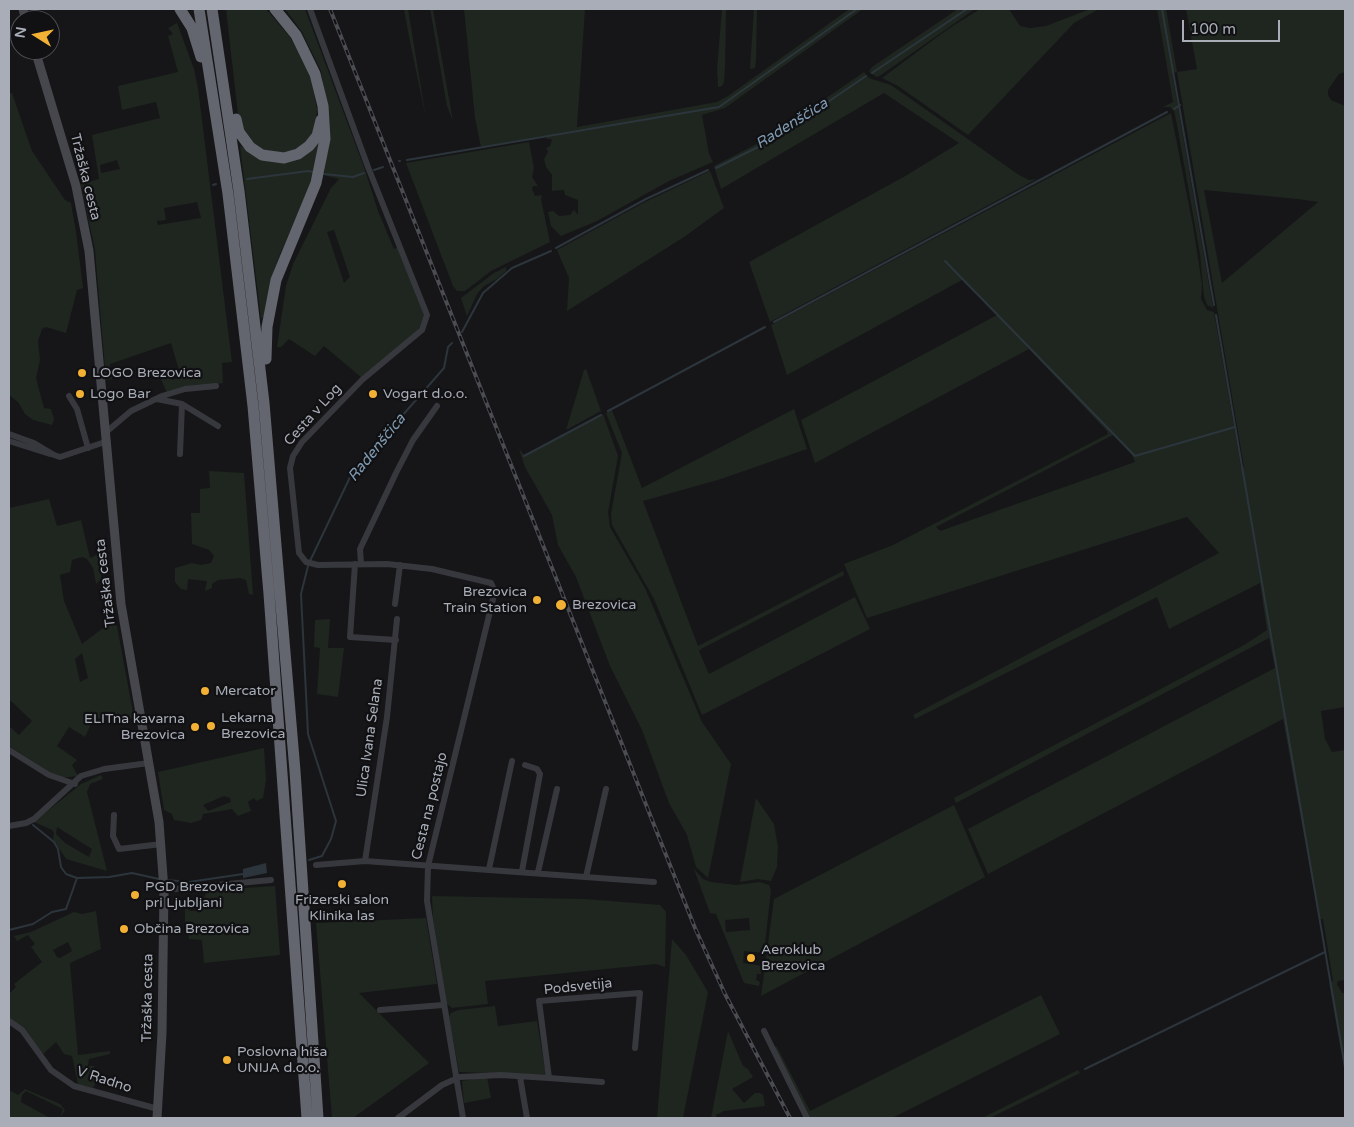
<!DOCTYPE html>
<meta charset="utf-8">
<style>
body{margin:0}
#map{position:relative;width:1354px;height:1127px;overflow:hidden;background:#161618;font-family:"Varela Round",sans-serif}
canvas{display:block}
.frame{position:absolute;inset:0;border:10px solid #a8adb8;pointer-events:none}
.north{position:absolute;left:10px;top:10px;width:50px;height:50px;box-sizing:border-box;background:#111113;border:1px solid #4d4f55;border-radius:50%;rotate:280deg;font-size:14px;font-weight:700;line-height:20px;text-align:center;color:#a8adb8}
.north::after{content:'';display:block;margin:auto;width:18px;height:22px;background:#f2b134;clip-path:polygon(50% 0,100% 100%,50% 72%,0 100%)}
.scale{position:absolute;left:1182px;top:20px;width:98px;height:22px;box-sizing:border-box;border:2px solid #a8adb8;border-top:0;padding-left:6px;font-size:15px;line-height:18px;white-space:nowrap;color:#a8adb8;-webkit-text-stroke:4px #111113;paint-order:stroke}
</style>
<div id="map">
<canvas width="1354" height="1127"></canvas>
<div class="frame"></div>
<div class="north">N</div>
<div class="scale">100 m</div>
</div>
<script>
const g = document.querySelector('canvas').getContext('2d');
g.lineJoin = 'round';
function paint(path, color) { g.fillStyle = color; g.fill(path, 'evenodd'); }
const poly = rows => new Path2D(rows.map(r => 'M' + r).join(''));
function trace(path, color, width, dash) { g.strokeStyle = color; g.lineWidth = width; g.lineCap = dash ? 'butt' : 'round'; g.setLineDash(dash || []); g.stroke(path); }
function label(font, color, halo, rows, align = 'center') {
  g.font = font + ' "Varela Round",sans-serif'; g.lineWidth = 4.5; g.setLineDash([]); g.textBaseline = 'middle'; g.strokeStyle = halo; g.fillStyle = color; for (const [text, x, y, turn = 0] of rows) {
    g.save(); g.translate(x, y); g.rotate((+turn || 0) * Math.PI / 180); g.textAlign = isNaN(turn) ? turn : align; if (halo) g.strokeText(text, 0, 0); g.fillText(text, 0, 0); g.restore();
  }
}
paint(poly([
 [226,9,266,9,290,37,310,73,317,109,316,127,309,140,289,153,263,151,253,144,239,123],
 [285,9,305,9,365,170,378,211,394,249,398,247,419,299,424,316,418,331,362,378,324,346,315,356,289,339,281,347,277,347,286,286,293,264,331,188,339,179,324,175,329,118,321,71,302,32],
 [334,230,350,277,344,283,327,232],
 [404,9,408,9,426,118,410,42],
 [430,9,433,9,437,32,453,121,447,106],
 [464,9,585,9,577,127,717,102,728,96,848,10,863,9,725,108,702,115,709,154,713,162,669,181,597,221,561,236,551,226,548,212,553,211,559,216,570,215,574,210,578,215,578,200,565,195,564,190,552,191,552,175,546,167,544,159,548,152,546,148,550,146,552,139,547,139,546,136,481,147,475,118],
 [722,9,726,9,725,68,724,82,722,86,718,87,717,69],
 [754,9,757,9,756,60,755,68,750,69],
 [958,9,975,9,881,75,877,77,870,73,869,71,872,67],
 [980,9,1009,9,1020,26,1030,28,1046,26,1090,9,1099,9,1074,23,968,135,898,86,882,78,948,29],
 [1157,9,1166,9,1177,72,1197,69,1186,9,1345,9,1345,72,1339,74,1328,90,1328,95,1331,100,1345,106,1345,707,1321,711,1325,739,1332,752,1345,750,1345,980,1338,981,1337,984,1342,993,1345,993,1345,1074,1329,983,1333,981,1323,919,1319,919,1283,719,988,874,968,829,1275,668,1269,638,956,803,954,798,1244,645,1267,630,1260,583,1169,629,1157,597,915,719,913,715,1219,553,1187,517,867,618,844,564,893,545,1108,434,1107,431,1029,349,815,463,801,420,997,315,962,280,787,375,771,325,1171,113,1193,226,1202,285,1201,299,1207,310,1214,312,1241,467,1244,467,1177,72,1172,73,1213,308,1207,305,1204,296,1200,254,1177,125,1174,111,1170,107,1163,107,1173,102],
 [1204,190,1298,199,1318,202,1222,283],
 [1113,435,1132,455,1135,462,940,531,936,527],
 [177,23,194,69,198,88,232,362,222,363,223,383,167,393,161,379,170,376,172,380,181,377,171,343,110,364,112,379,106,380,95,250,81,184,99,179,92,135,160,118,156,102,122,110,118,86,178,72,168,36,173,34,168,28],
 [117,160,120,169,101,173,100,165],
 [197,202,201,218,158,225,157,221,166,220,164,208],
 [864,72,869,78,891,85,1019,175,1029,180,1037,179,770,322,749,262,907,175,959,143,884,93,721,189,714,166,770,137],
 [9,93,12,93,32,151,65,200,71,203,76,232,83,288,77,290,66,333,46,327,42,329,38,341,40,360,36,378,44,408,51,409,54,419,52,425,33,420,25,414,18,402,9,395],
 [320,139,311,183,278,259,271,279,264,316,261,319,240,146,276,161],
 [529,142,534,168,532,177,538,186,533,186,532,189,535,196,542,195,541,199,550,242,491,271,465,291,457,291,453,286,406,163],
 [710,171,724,208,684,237,567,311,569,278,557,250,643,203],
 [506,267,506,271,497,279,484,286,477,294,467,316,461,298,494,273],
 [586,369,601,411,566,430,584,370],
 [794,409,807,449,721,479,643,501,698,646,843,571,844,575,701,649,699,651,709,674,855,597,870,629,702,715,654,599,612,525,611,514,622,453,606,413,612,410,642,488],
 [603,414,618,456,608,512,610,527,645,588,702,722,731,764,708,878,696,867,687,835,669,803,642,730,610,666,576,577,558,545,552,515,525,467,519,449,525,456],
 [209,471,244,473,253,595,249,594,246,580,240,578,218,580,212,584,212,588,205,591,207,581,188,579,187,590,181,589,175,582,175,568,192,563,201,565,211,563,214,556,209,550,192,544,191,513,200,513,200,489,210,488],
 [49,499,57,526,81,520,90,558,108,550,102,560,101,579,96,584,93,568,87,559,82,557,72,560,70,572,60,575,64,601,82,644,111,622,117,626,134,718,117,723,100,718,93,720,85,737,69,727,57,746,77,760,72,765,78,776,69,777,62,777,51,773,9,746,9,726,19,735,32,721,11,701,9,702,9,508],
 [82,653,88,678,80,682,75,659],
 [330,619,328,648,344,648,338,697,317,694,320,648,314,647,315,620],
 [264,748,266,780,263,798,256,801,254,798,248,802,251,811,238,816,232,809,203,814,201,820,191,823,174,820,172,814,164,810,158,772],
 [224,796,230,798,231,802,208,811,203,805],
 [101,775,103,779,90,784,87,792,107,871,66,859,53,839,54,833,52,830,34,822,81,784],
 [57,827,92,849,89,857,65,843,56,834],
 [756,798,774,824,778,847,777,867,771,881,758,879,740,882],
 [954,805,985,877,761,996,774,899],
 [694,869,703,879,711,882,736,885,760,882,769,885,771,890,764,953,744,951,743,963,762,966,761,974,757,974,756,980,760,982,759,986,744,983,716,914,710,913],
 [749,918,750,930,726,932,725,920],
 [275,886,280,955,204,963,202,940,189,939,187,930,185,929,185,907,190,911,198,911,200,906,199,899,203,899,207,892,212,890],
 [432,896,585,899,660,905,666,912,665,967,656,964,485,981,488,1004,452,1008,446,1003,433,917],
 [96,911,101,949,70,963,78,1055,110,1051,110,1054,89,1059,88,1066,94,1066,95,1085,93,1088,78,1084,72,1056,64,1054,56,1042,43,1054,25,1031,9,1019,9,994,16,987,14,984,42,962,31,947,35,944,28,935,17,941,14,936,31,932,74,912,82,914],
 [68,942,72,951,60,958,57,957,53,950],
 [426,918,437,984,359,993,429,1063,353,1118,332,1118,316,923],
 [672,939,686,955,708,992,683,1118,657,1118],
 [1041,995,1060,1034,892,1118,809,1118,773,1046,777,1047,810,1111],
 [495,1006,498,1026,537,1021,546,1075,459,1072,449,1017,451,1013,458,1010],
 [728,1031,743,1066,748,1069,753,1077,732,1089,744,1103,755,1093,760,1093,763,1095,765,1106,724,1111,716,1115,716,1118,711,1118],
 [1078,1070,1080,1073,1041,1093,990,1118,982,1118],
 [487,1077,491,1098,464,1103,462,1081],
 [25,1089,60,1104,65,1110,60,1118,63,1109,26,1091,22,1095,21,1102,50,1118,9,1118,9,1090,18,1095]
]), '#1e261f');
paint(poly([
 [266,863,267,873,243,878,243,869]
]), '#2c353c');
trace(poly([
 [1162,9,1214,305],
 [872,73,967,9],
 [1174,109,1180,105],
 [407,160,719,107,857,9],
 [399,161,400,161],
 [716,168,772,140,866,76],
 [374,170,383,167],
 [324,174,353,177,364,173],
 [247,179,308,171,314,172],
 [213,185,216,184],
 [556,248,646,199,708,170],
 [945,261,1135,456,1235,427],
 [1216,315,1345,1067],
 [774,322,1167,112],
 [462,332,483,293,512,268,551,251],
 [608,411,765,327],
 [524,456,601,415],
 [310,561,352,473,444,368,448,347,452,343],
 [308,566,301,594,308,734,336,821,331,839,322,856,309,860],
 [33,825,54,842,58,849,61,867,66,874,77,878],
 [166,880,189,882,243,874],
 [9,930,33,924,52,912,66,909,77,878,109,877,132,873,159,879],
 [1085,1069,1325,952]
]), '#2c353c', 2);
trace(poly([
 [310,9,368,167,427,315,422,330,362,380,302,442,293,456,290,468,299,553,306,562,318,565,387,564,432,569,491,583,495,591,428,866,427,901,463,1118],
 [69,396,77,409,88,448],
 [157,399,182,404,218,426],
 [105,433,131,411,162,396,185,389,216,386],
 [9,434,34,443,54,455,60,457,105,442],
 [9,441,50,454],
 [180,454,182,404],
 [355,564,350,637,396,640],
 [361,564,360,549,396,473,413,440,437,406],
 [395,604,400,565],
 [9,750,49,775,75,784],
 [114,815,113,836,119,849,162,844],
 [9,826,26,823,34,819,81,776,104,769,149,763],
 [365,861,387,717,397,619],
 [316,865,365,861,654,882],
 [489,869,512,761],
 [522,871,540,774,537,769,525,765],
 [538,872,557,789],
 [586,877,606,789],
 [164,890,271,880],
 [380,1010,443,1005],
 [9,1021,22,1030,51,1070,74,1086,158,1109],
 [764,1031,807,1118],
 [520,1077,527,1118],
 [549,1078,602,1082],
 [398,1118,442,1085,460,1077,501,1075,549,1078,539,1001,640,993,635,1048]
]), '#37383d', 6);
trace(poly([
 [23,9,26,20],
 [35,50,76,186,89,251,121,604,159,822,164,890,162,1033,157,1118]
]), '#45474d', 9);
trace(poly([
 [180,9,192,28,201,57],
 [199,9,228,194,253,406,269,594,307,1118],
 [212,9,239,191,264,403,295,771,318,1118],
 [236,119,239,132,250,147,262,155,284,158,298,154,309,146,317,136,321,120],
 [266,359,267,327,276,280,316,183,325,139,323,106,315,74,296,35,275,9]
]), '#63666e', 11);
const rail = poly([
 [330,9,695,928,725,994,790,1118]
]);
trace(rail, '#4a4c52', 4);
trace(rail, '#111113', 2, [5.5]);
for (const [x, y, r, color] of [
 [82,373,5,"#f2b134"],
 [80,394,5,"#f2b134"],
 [373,394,5,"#f2b134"],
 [537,600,5,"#f2b134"],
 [561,605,6,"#f2b134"],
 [205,691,5,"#f2b134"],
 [211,726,5,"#f2b134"],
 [195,727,5,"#f2b134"],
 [342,884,5,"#f2b134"],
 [135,895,5,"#f2b134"],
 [124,929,5,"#f2b134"],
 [751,958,5,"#f2b134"],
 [227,1060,5,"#f2b134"]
]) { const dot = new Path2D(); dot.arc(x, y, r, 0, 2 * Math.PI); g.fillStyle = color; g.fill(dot); trace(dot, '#111113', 2); }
label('14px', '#a8adb8', '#111113', [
 ["Tržaška cesta",85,177,76],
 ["Cesta v Log",313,415,-48],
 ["Tržaška cesta",106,583,-97],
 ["Ulica Ivana Selana",370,738,-82],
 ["Cesta na postajo",430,806,-76],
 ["Podsvetija",578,987,-6],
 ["Tržaška cesta",148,998,-89],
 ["V Radno",104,1080,18]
]);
label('14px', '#a8adb8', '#111113', [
 ["LOGO Brezovica",92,373],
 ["Logo Bar",90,394],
 ["Vogart d.o.o.",383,394],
 ["Brezovica",527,592,"right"],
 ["Train Station",527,608,"right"],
 ["Brezovica",572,605],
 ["Mercator",215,691],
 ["Lekarna",221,718],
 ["Brezovica",221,734],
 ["ELITna kavarna",185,719,"right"],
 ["Brezovica",185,735,"right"],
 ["PGD Brezovica",145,887],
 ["pri Ljubljani",145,903],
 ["Frizerski salon",342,900,"center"],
 ["Klinika las",342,916,"center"],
 ["Občina Brezovica",134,929],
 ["Aeroklub",761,950],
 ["Brezovica",761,966],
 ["Poslovna hiša",237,1052],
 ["UNIJA d.o.o.",237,1068]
], 'left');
label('italic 15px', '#7f9bb3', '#111113', [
 ["Radenščica",792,124,-32],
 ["Radenščica",377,448,-51]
]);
</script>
